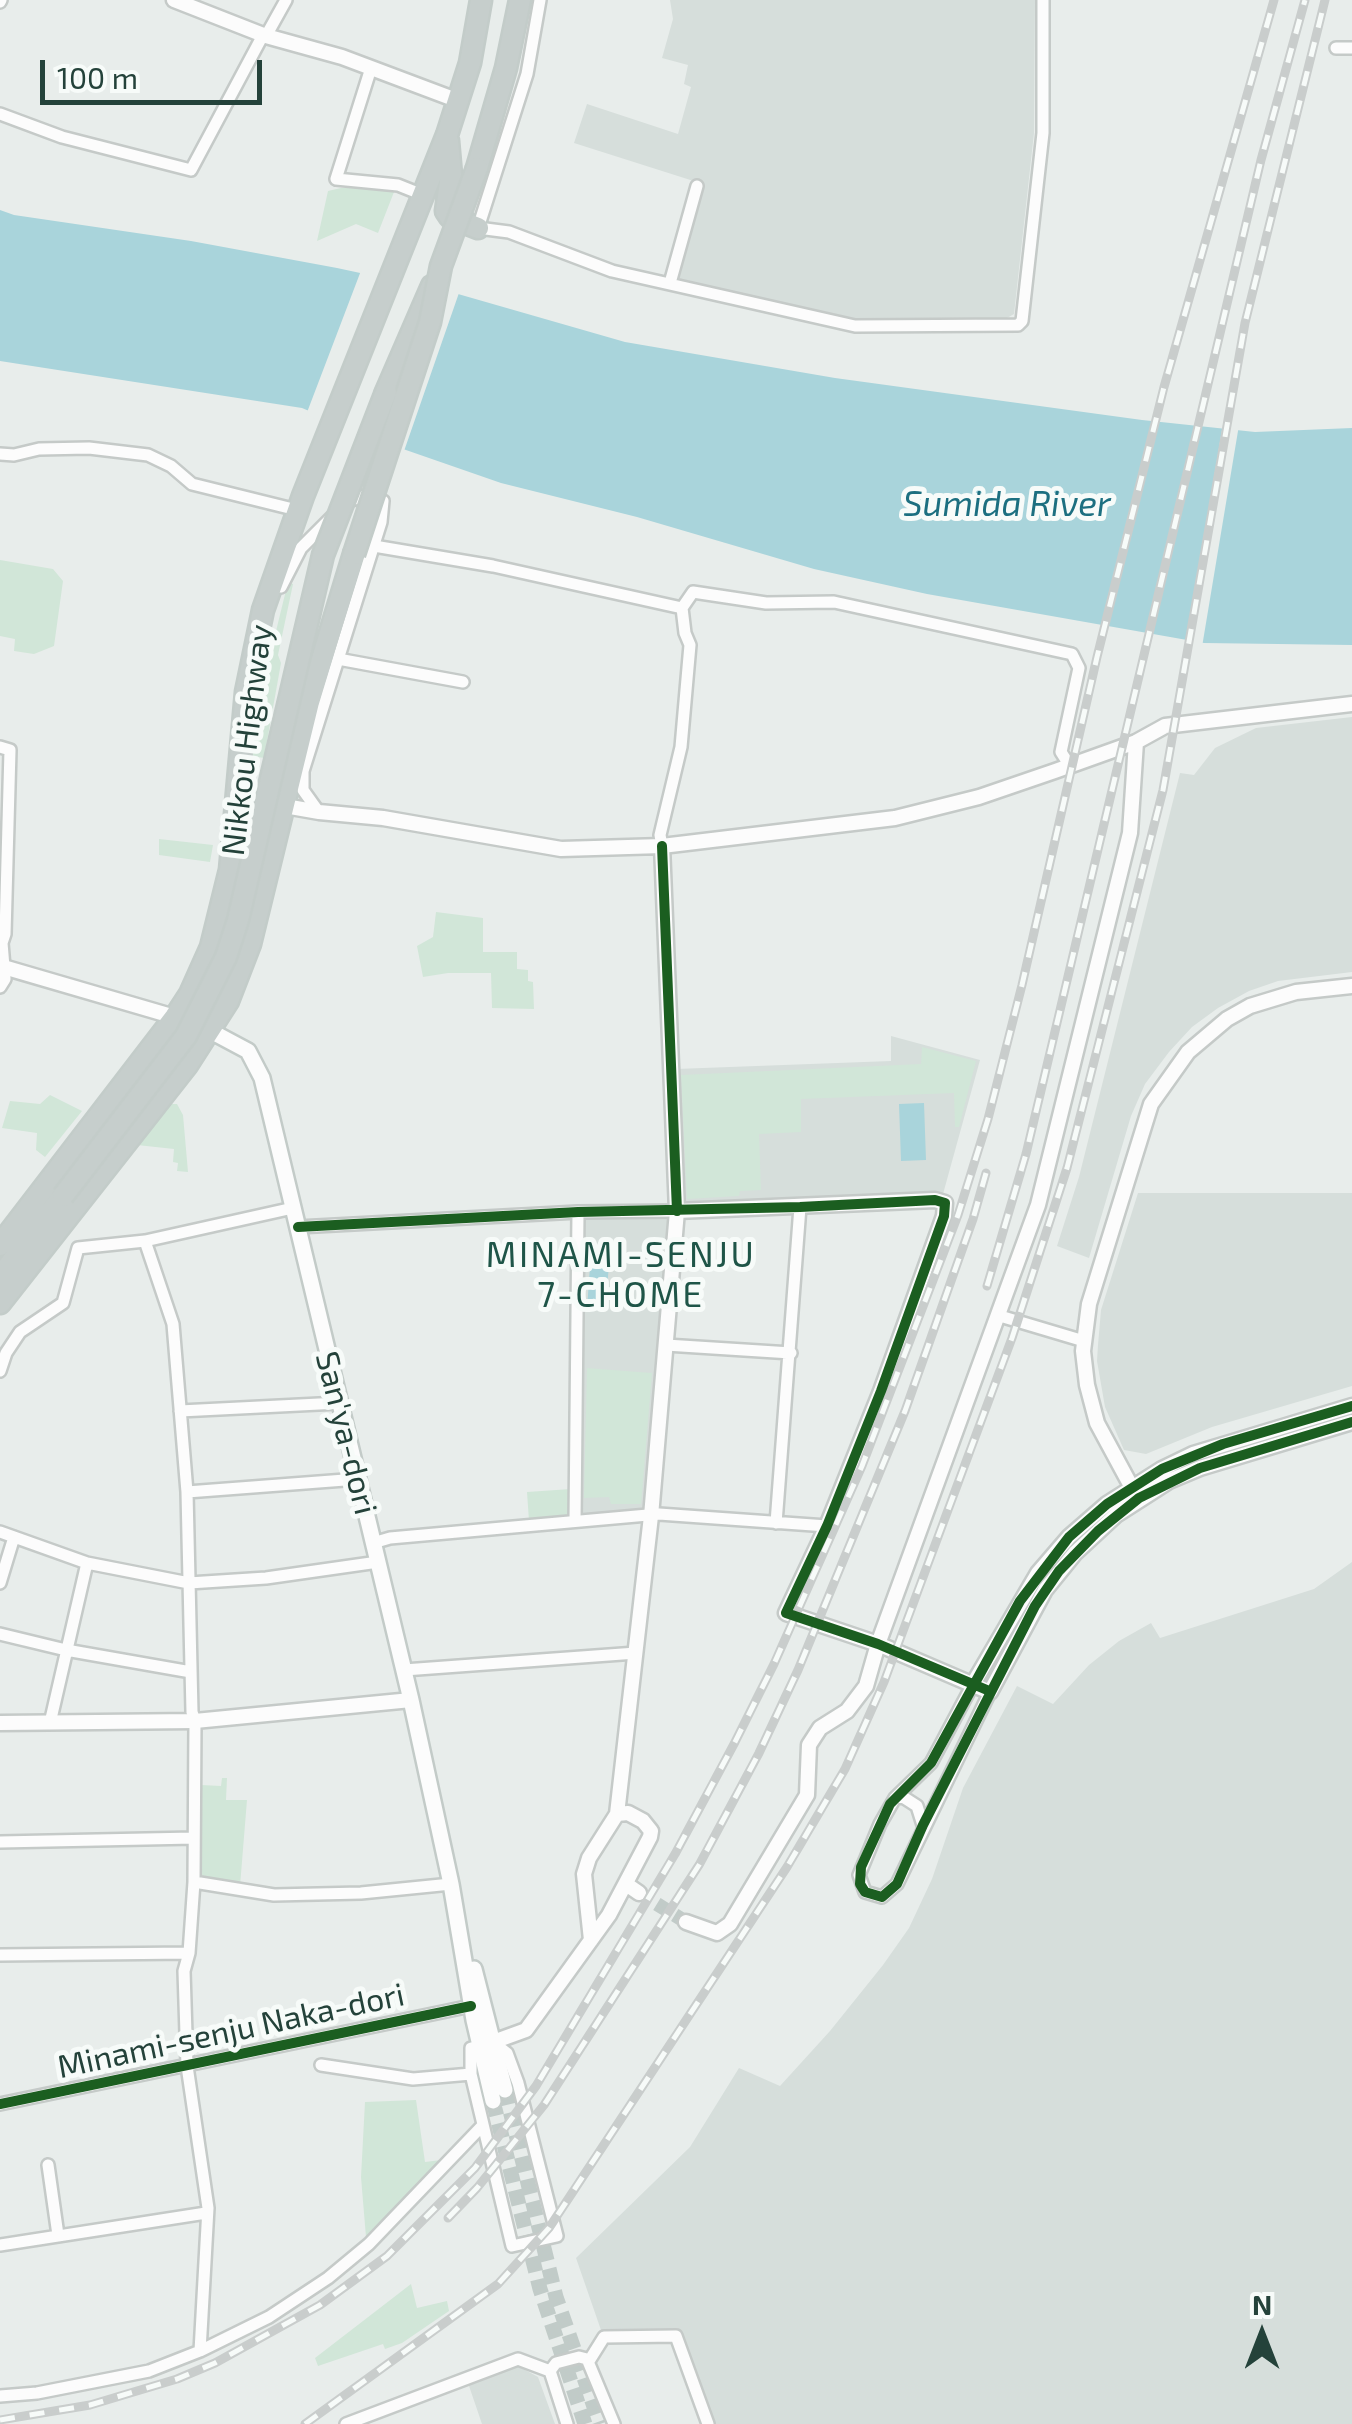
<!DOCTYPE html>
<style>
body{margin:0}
#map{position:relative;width:1352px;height:2424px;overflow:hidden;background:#e8edeb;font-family:"Exo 2",sans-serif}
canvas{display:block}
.north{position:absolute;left:1212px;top:2284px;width:100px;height:100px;-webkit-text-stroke:8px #f7fbf9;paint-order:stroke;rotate:0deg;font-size:28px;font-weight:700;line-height:40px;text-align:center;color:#24423a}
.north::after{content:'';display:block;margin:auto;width:35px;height:45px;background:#24423a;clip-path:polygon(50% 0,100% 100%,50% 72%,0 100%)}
.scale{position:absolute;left:40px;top:60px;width:222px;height:45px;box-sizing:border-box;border:5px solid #24423a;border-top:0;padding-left:12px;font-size:30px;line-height:35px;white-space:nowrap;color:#24423a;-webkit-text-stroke:8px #f7fbf9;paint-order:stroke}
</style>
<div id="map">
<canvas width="1352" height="2424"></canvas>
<div class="north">N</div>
<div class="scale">100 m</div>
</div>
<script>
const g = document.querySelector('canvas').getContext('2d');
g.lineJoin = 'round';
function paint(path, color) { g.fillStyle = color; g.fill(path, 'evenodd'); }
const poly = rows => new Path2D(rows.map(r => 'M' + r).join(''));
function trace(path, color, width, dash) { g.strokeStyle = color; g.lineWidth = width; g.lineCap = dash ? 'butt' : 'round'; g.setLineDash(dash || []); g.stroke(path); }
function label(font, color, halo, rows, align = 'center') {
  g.font = font + ' "Exo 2",sans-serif'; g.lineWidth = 10; g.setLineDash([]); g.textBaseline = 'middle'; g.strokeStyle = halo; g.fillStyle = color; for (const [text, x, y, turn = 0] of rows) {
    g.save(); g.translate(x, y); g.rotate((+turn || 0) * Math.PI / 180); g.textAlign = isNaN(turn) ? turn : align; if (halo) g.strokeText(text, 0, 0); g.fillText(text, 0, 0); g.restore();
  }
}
paint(poly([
 [670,0,1035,0,1034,133,1014,314,1007,318,853,319,680,279,678,275,703,184,574,143,587,104,678,134,691,87,684,84,688,65,662,58,673,19],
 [1352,717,1352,972,1278,981,1249,991,1218,1008,1192,1027,1169,1052,1145,1084,1131,1116,1089,1258,1057,1246,1079,1177,1180,773,1194,775,1215,748,1256,728],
 [891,1036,980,1060,943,1194,685,1206,682,1203,676,1069,891,1061],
 [1138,1193,1352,1193,1352,1386,1212,1427,1146,1454,1124,1450,1105,1407,1097,1361,1098,1345,1101,1310],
 [665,1216,669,1220,647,1510,579,1514,584,1219],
 [1352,1562,1352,2424,713,2424,680,2333,602,2333,576,2258,690,2147,739,2068,780,2086,830,2031,883,1965,909,1928,932,1879,963,1788,1017,1686,1053,1704,1089,1665,1119,1641,1151,1623,1160,1638,1314,1589],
 [518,2366,538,2377,555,2424,482,2424,468,2383]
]), '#d6dedb');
paint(poly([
 [341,188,381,188,394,192,378,233,356,224,317,241,328,191],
 [0,560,53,569,63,581,54,646,34,654,14,651,15,639,0,636],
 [288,582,293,584,278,655,281,663,264,758,252,756,255,717],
 [159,839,213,845,210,862,159,855],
 [436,912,483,918,483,952,517,952,517,969,528,970,528,981,533,982,534,1009,492,1008,491,973,448,973,423,977,417,946,433,937],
 [922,1047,976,1061,959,1127,955,1127,954,1093,801,1099,801,1132,759,1134,761,1190,740,1191,739,1196,687,1199,681,1075,921,1064],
 [50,1095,82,1111,45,1157,36,1150,37,1133,2,1128,10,1101,40,1104],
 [170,1104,177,1104,183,1115,188,1172,177,1171,178,1163,173,1162,174,1149,137,1145],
 [587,1368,652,1373,641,1504,611,1504,609,1497,584,1498],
 [571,1489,571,1515,568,1519,529,1521,527,1492],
 [222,1778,227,1778,226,1800,247,1800,240,1886,202,1879,199,1874,201,1785,221,1786],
 [416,2100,425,2162,441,2160,366,2237,361,2177,365,2102],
 [411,2284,417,2308,447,2301,449,2311,402,2343,385,2349,383,2344,318,2366,315,2358]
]), '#d1e6d8');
paint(poly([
 [0,210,14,215,191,241,337,268,458,294,625,342,835,378,1142,420,1255,432,1352,428,1352,645,1204,643,927,594,814,569,637,517,501,483,380,441,302,408,0,361],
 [924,1103,926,1160,901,1161,899,1104],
 [591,1252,610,1254,605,1310,587,1309]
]), '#a9d4db');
paint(poly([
 [362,268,460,290,403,454,306,415],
 [1223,424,1239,425,1202,647,1186,645]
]), '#e8edeb');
trace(poly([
 [639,1893,686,1922]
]), '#c1cbc8', 14, [14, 7]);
trace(poly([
 [505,2090,556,2297,600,2424],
 [493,2101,540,2289,585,2424]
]), '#c1cbc8', 15, [15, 8]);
const minor = poly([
 [540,0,527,74,478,228,509,232,612,271,855,326,1018,325,1022,321,1043,133,1043,0],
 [0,2,1,0],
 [266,36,286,0],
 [1336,48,1352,48],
 [371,68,336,179,398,185,423,195],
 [0,114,62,137,191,170,263,35],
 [670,283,697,186],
 [0,454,14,455,39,449,89,448,148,455,171,466,192,484,297,510],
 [374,546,493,566,682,608,693,592,766,603,834,602,1072,654,1079,668,1061,752,1070,766],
 [281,587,301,548,348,501,368,495,383,501,381,522,303,771,303,790,318,811],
 [338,659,463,682],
 [0,747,10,750,5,934,2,943,5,979,0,987],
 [662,846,660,835,681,747,690,645,685,633,682,608],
 [298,1227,578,1212,677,1211],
 [145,1241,173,1324,187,1492,192,1712,195,1721,194,1882,189,1953,184,1971,187,2066,208,2208,200,2351],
 [1000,1316,1084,1341],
 [666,1345,791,1353],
 [0,1371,6,1353,20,1332,63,1303,78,1248,145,1241,293,1208],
 [180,1411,339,1403],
 [187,1492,358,1479],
 [575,1521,578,1212],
 [776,1523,800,1207],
 [0,1532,87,1563,189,1583,266,1578,378,1562],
 [373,1543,390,1538,659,1514,827,1526],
 [0,1583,14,1537],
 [0,1634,66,1650,191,1672],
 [404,1670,636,1653],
 [973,1684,931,1763,895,1798,880,1824,859,1875,865,1892,882,1897,897,1884,990,1692],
 [50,1723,87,1563],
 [895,1798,903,1797,917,1806,923,1825],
 [0,1842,194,1838],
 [194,1882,274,1895,361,1893,451,1884],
 [0,1955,189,1953],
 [480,2046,471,2048,471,2074,512,2246,557,2236,518,2083,507,2053,494,2043],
 [321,2065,413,2079,471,2074],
 [0,2104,471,2006],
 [48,2165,58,2235],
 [0,2245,206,2213],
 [589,2361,604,2337,676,2336,708,2424],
 [550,2371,556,2363,579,2357,587,2359,614,2424],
 [550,2371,567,2424],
 [0,2396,37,2393,149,2371,200,2351,269,2317,328,2278,369,2244,483,2125],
 [346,2424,518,2359,550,2371]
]);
const tertiary = poly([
 [174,0,266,36,342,57,459,101],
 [239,798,319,812,383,818,561,849,662,846,895,818,979,797,1055,771,1136,742,1165,726,1352,704],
 [0,966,175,1017],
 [677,1211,935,1200,945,1203,944,1216,881,1391,827,1526,786,1613,878,1644,990,1692,1045,1590,1075,1553,1116,1515,1169,1481,1200,1468,1352,1422],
 [1131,1486,1097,1423,1087,1385,1083,1351,1089,1304,1151,1104,1188,1052,1227,1019,1250,1006,1296,992,1352,986],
 [973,1684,1038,1573,1069,1537,1107,1504,1162,1469,1193,1454,1352,1406],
 [0,1723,195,1721,411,1700],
 [626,1884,639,1893],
 [686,1922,717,1933,730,1924,807,1795,809,1745,820,1728,847,1711,866,1686,878,1644,1038,1205,1130,833,1136,742],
 [591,1940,584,1874,589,1858,617,1814,651,1516,677,1211,662,846],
 [482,2046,526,2030,609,1915,650,1837,651,1831,643,1821,628,1813,617,1814]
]);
const secondary = poly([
 [203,1027,248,1051,262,1078,411,1700,451,1884,474,2020,493,2101],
 [474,1969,505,2090]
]);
const trunk = poly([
 [448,141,451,175,446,211,450,217,478,228],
 [477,168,506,68,520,0],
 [386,392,432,286],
 [0,1245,175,1017,190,994,211,947,230,870,246,692,263,610,303,496,447,135,470,63,481,0],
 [0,1277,63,1196],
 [0,1303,187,1065,228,1001,250,944,309,702,354,554]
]);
trace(minor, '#c5cac8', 16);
trace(tertiary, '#c5cac8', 19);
trace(secondary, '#c3cbc8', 20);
trace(trunk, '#c3ccc9', 25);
trace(minor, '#fcfcfc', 11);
trace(tertiary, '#fcfcfc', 14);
trace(secondary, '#fcfcfc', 15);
trace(trunk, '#c6cecc', 20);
const rail = poly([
 [987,1286,1026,1154,1261,160,1305,0],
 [448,2218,477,2188,544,2105,699,1865,759,1753,798,1670,905,1411,973,1219,986,1173],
 [0,2420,90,2405,177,2379,215,2363,320,2305,387,2256,475,2168,536,2086,675,1854,735,1742,774,1664,862,1466,958,1215,988,1119,1022,985,1097,657,1164,387,1274,0],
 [305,2424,498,2284,549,2228,787,1867,845,1769,884,1682,1012,1338,1067,1168,1163,790,1245,323,1325,0]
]);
trace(rail, '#c9cdcc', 9);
trace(rail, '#f7fbf9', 5, [15]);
const trunkBridge = poly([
 [354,554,430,322,441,266,477,168],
 [63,1196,186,1036,226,957,238,920,323,555,386,392]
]);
trace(trunkBridge, '#c3ccc9', 25, []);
trace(trunkBridge, '#c6cecc', 20);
trace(poly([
 [662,846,677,1211],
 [298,1227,578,1212,800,1207,935,1200,945,1203,944,1216,881,1391,827,1526,786,1613,878,1644,987,1690],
 [1352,1406,1223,1444,1162,1469,1107,1504,1069,1537,1020,1601,931,1763,890,1804,861,1867,860,1884,865,1892,882,1897,897,1884,923,1825,1035,1606,1059,1571,1098,1531,1139,1498,1200,1468,1352,1422],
 [0,2104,471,2006]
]), '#1b5e20', 10);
label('32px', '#24423a', '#f7fbf9', [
 ["Nikkou Highway",247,740,-83],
 ["San'ya-dori",346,1433,76],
 ["Minami-senju Naka-dori",231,2031,-12]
]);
label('italic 35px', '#1c6f80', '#f7fbf9', [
 ["Sumida River",1007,504]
]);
g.letterSpacing = '2.5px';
label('35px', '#1f5548', '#f7fbf9', [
 ["MINAMI-SENJU",621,1255],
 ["7-CHOME",621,1295]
]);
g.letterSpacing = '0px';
</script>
